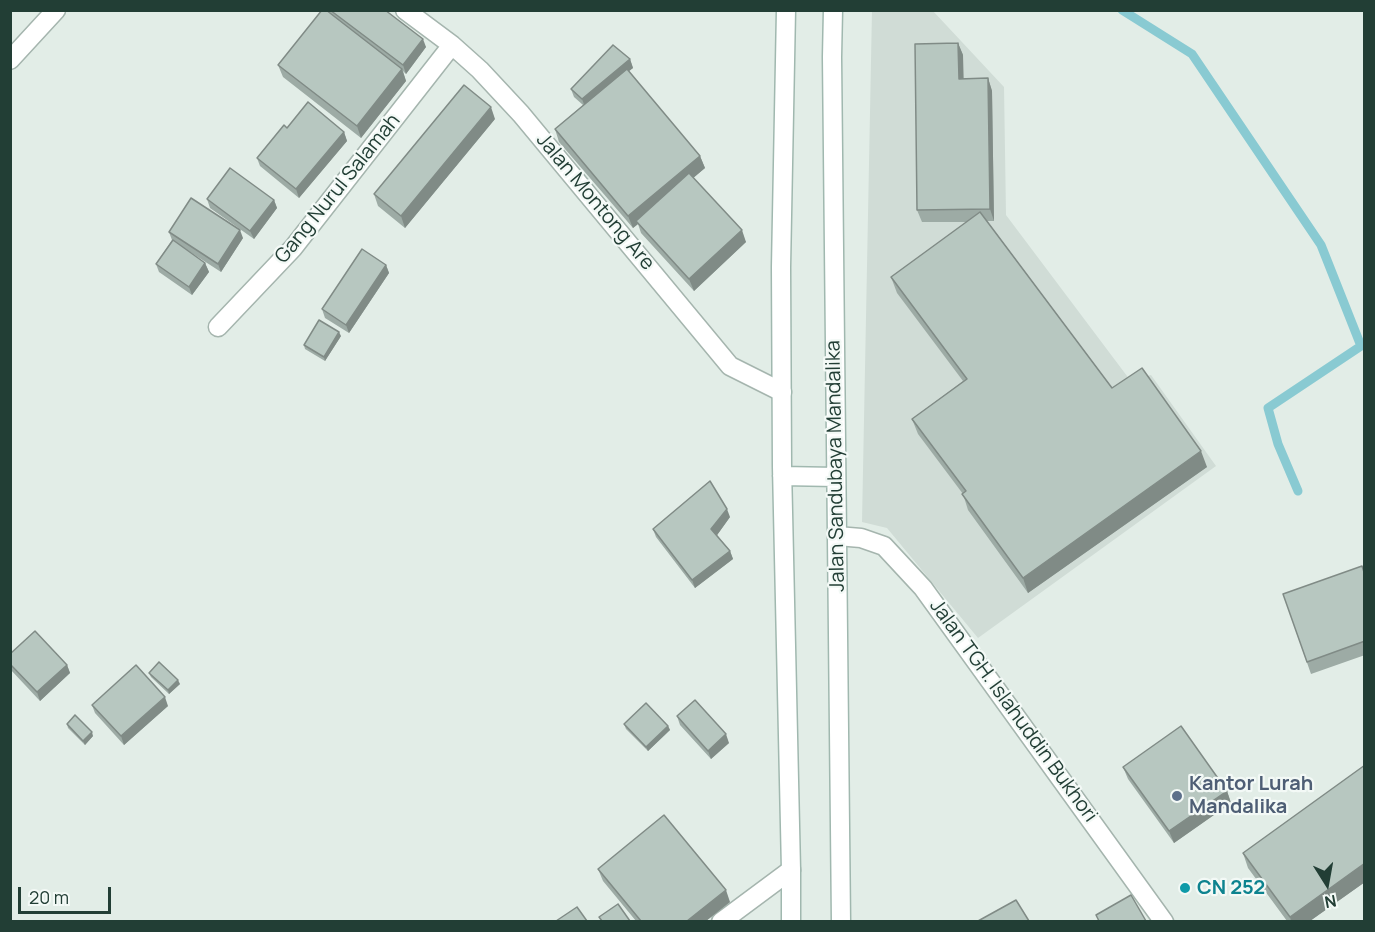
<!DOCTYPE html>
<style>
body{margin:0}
#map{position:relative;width:1375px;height:932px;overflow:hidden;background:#e2ede7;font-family:Manrope,sans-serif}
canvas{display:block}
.frame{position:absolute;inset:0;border:12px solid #223e35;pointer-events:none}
.north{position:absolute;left:1297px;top:854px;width:60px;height:60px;-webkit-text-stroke:4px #f3f9f6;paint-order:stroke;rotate:169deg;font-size:16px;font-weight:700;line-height:24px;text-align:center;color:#223e35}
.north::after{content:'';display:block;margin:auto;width:21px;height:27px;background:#223e35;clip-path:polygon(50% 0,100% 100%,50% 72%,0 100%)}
.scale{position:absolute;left:18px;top:887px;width:93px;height:27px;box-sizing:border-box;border:3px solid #223e35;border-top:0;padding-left:8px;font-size:18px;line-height:21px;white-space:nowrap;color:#223e35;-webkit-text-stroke:4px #f3f9f6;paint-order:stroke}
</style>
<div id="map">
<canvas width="1375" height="932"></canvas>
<div class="frame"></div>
<div class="north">N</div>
<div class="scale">20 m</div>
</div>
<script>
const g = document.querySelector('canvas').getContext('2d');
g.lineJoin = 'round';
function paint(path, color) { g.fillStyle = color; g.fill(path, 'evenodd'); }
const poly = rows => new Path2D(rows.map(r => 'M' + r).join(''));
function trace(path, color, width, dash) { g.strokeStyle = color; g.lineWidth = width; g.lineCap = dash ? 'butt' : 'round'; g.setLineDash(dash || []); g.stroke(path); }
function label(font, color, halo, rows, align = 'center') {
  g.font = font + ' Manrope,sans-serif'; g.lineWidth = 4.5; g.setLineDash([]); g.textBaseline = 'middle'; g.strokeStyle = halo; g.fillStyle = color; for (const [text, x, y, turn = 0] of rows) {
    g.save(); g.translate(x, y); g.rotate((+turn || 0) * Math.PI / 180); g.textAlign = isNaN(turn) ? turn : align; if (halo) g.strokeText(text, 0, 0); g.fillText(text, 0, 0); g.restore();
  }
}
paint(poly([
 [872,10,933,11,1004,87,1006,215,1130,380,1151,375,1216,466,978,638,887,528,862,522]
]), '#d0dcd6');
trace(poly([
 [1122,10,1192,54,1321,245,1361,346,1268,408,1278,444,1298,491]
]), '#89cad2', 9);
const minor = poly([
 [405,10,452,45,480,70,521,114,730,366,782,392],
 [218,327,293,248,452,45],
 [721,922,791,870]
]);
const tertiary = poly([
 [10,60,56,10],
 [837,536,861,538,884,546,923,588,1164,922]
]);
const secondary = poly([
 [786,10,781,267,782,467,791,870,791,922],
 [833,10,832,57,841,922],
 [782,476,836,477]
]);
trace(minor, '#a5b5ae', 21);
trace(tertiary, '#a5b5ae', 21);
trace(secondary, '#a0b8af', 21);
trace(minor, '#fff', 18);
trace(tertiary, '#fff', 18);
trace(secondary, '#fff', 18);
paint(poly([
 [322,10,385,10,426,47,406,74,403,71,406,81,361,138,283,77,278,65],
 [958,43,963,55,963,79,988,78,992,91,994,221,987,221,1112,388,1207,467,1028,593,968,510,963,494,918,434,912,419,963,381,897,293,891,277,967,222,922,222,917,210],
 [630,59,633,68,628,71,700,156,705,168,693,178,746,242,694,291,641,233,638,224,633,228,559,142,555,129,583,105,574,97,571,89],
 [495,119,405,228,378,206,374,194],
 [287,128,344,132,347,141,299,198,260,166,257,158],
 [207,199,274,200,277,208,254,239,210,208],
 [169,232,243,238,221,272,184,248,205,263,209,272,192,295,159,272,156,264,172,240],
 [386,265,389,273,349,333,325,318,322,309],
 [341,336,325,361,305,349,304,345],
 [730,517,717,535,730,551,733,559,695,588,656,537,653,529],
 [1365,575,1365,655,1311,674,1283,594],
 [10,654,67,665,70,673,40,701,10,669],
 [149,673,180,684,169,694,151,677],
 [92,705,168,706,124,745,95,713],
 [677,716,729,743,711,759,680,725],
 [67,724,93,736,85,745,68,728],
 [624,724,668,726,670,730,648,751,626,729],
 [1365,765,1365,882,1310,921,1287,921,1248,868,1243,853],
 [1123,767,1227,791,1231,803,1174,843,1128,779],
 [598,869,730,902,706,921,636,921,603,881]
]), '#9daba5');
paint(poly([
 [423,39,426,47,406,74,403,65],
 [958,43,963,55,964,91,959,79],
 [630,59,633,68,585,107,582,99],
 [402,69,406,81,361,138,357,126],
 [988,78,992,91,994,221,990,209],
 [491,107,495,119,405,228,401,216],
 [344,132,347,141,299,198,296,189],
 [700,156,705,168,639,224,636,221,638,224,633,228,628,216],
 [274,200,277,208,254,239,250,231],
 [240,230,243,238,221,272,218,264],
 [742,230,746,242,694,291,689,279],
 [205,263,209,272,192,295,189,287],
 [386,265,389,273,349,333,346,325],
 [339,332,341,336,325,361,324,357],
 [1201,451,1207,467,1028,593,1023,578],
 [727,509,730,517,715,538,711,529],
 [730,551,733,559,695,588,692,580],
 [67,665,70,673,40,701,37,692],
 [178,680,180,684,169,694,168,690],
 [165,697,168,706,124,745,121,736],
 [668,726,670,730,648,751,646,747],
 [92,732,93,736,85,745,83,741],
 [726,734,729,743,711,759,708,751],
 [1227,791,1231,803,1174,843,1169,831],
 [1365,863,1365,882,1310,921,1291,921,1290,917],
 [726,890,730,902,706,921,687,921]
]), '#808b86');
const building = poly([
 [322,10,326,10,402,69,357,126,278,65,322,10],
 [330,10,385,10,423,39,403,65,330,10],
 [958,43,959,79,988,78,990,209,917,210,915,44,958,43],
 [613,45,630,59,582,99,571,89,613,45],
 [627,69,700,156,628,216,555,129,627,69],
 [464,85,491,107,401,216,374,194,464,85],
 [308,102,344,132,296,189,257,158,284,125,287,128,308,102],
 [230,168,274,200,250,231,207,199,230,168],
 [689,173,742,230,689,279,636,221,689,173],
 [191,198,240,230,218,264,169,232,191,198],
 [980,212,1112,388,1142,368,1201,451,1023,578,962,494,966,491,912,419,967,379,891,277,980,212],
 [173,240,205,263,189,287,156,264,173,240],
 [362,249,386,265,346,325,322,309,362,249],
 [319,320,339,332,324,357,304,345,319,320],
 [710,481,727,509,711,529,730,551,692,580,653,529,710,481],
 [1362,566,1365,575,1365,641,1307,662,1283,594,1362,566],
 [35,631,67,665,37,692,10,664,10,654,35,631],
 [159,662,178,680,168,690,149,673,159,662],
 [136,665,165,697,121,736,92,705,136,665],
 [695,700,726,734,708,751,677,716,695,700],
 [646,703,668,726,646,747,624,724,646,703],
 [75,715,92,732,83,741,67,724,75,715],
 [1181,726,1227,791,1169,831,1123,767,1181,726],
 [1365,765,1365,863,1290,917,1243,853,1365,765],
 [664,815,726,890,687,921,641,921,598,869,664,815],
 [1131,895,1146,921,1099,921,1096,915,1131,895],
 [1016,900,1029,921,978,921,1016,900],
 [618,904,630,921,602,921,599,917,618,904],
 [577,907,587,921,556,921,577,907]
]);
paint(building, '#b7c7c0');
trace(building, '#808b86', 1.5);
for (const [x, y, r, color] of [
 [1177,796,6,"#5c6f8a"],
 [1185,888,6,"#0f9aa8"]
]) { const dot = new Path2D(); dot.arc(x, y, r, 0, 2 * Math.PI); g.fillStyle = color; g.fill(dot); trace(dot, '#f3f9f6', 2); }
label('20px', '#223e35', '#f3f9f6', [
 ["Gang Nurul Salamah",338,189,-51],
 ["Jalan Montong Are",595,202,50],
 ["Jalan Sandubaya Mandalika",836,466,-91],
 ["Jalan TGH. Islahuddin Bukhori",1013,711,54]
]);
label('bold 20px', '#4e5e75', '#f3f9f6', [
 ["Kantor Lurah",1189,784],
 ["Mandalika",1189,807]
], 'left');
label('bold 20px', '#0d838f', '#f3f9f6', [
 ["CN 252",1197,888]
], 'left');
</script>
